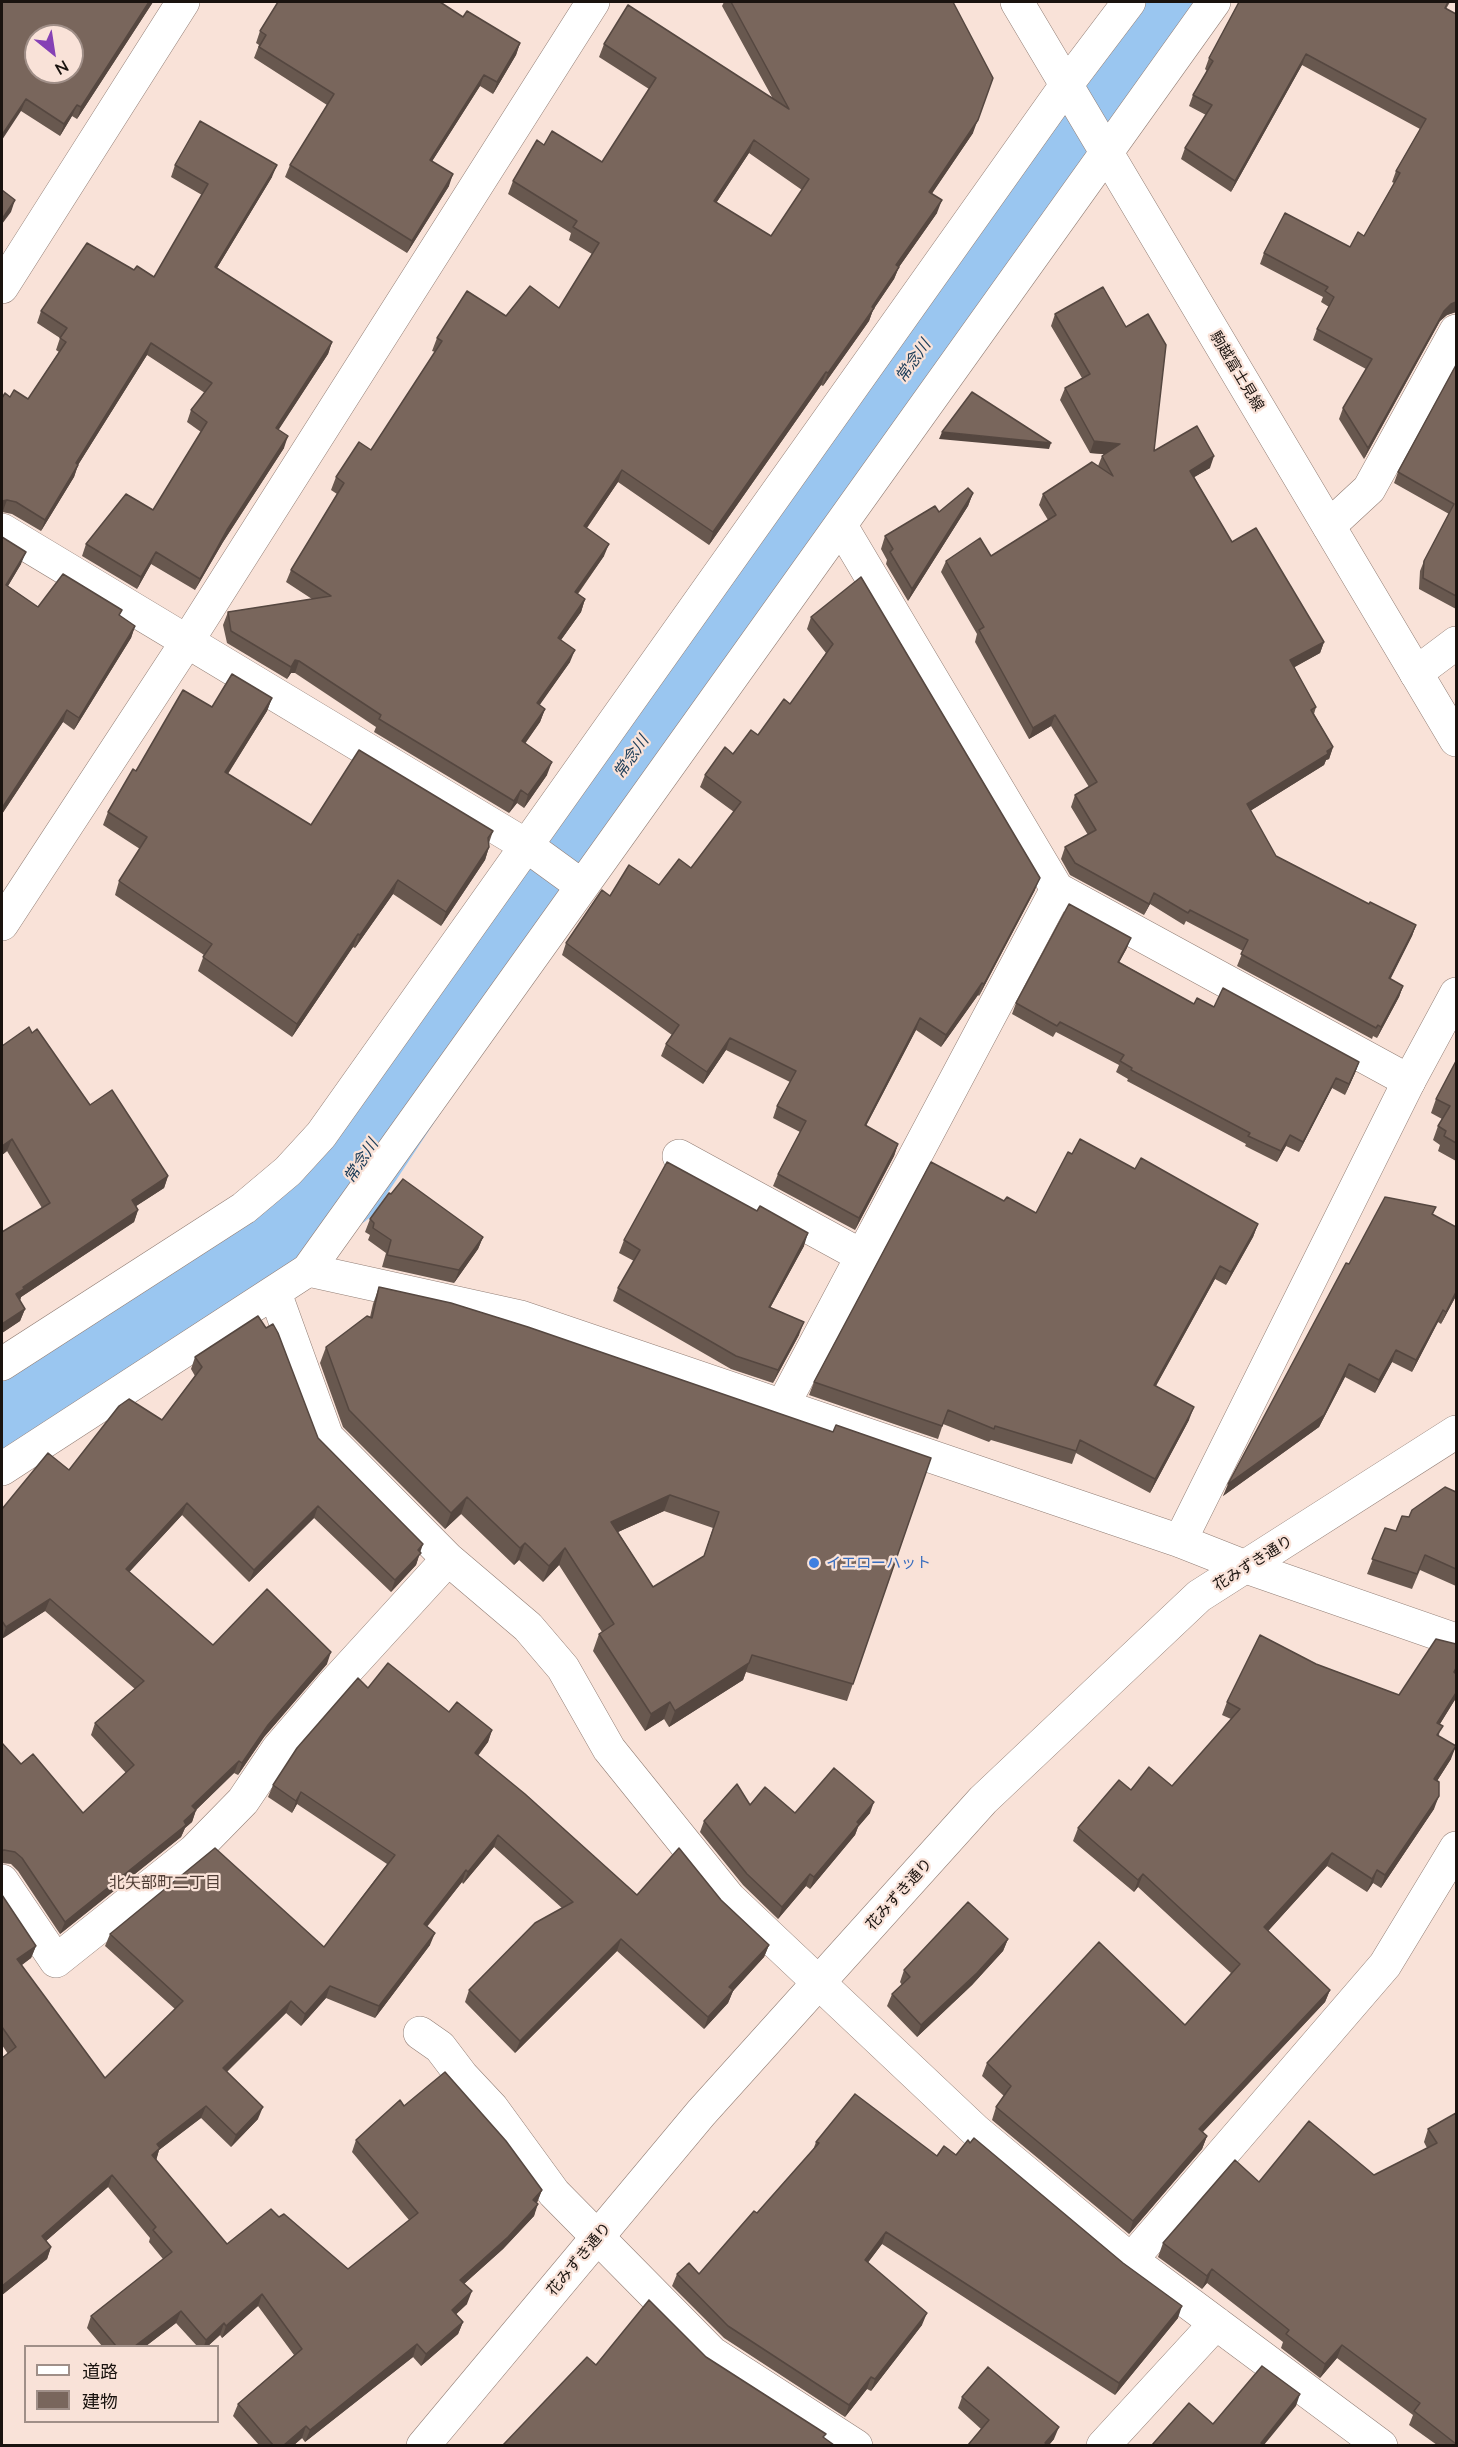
<!DOCTYPE html>
<meta charset="utf-8">
<style>
body{margin:0}
#map{position:relative;width:1458px;height:2447px;overflow:hidden;background:#f9e2d8;font-family:Lato,"Noto Sans JP",sans-serif}
canvas{display:block}
.frame{position:absolute;inset:0;border:3px solid #1a130f;pointer-events:none}
.legend{position:absolute;left:24px;top:2345px;width:195px;height:78px;box-sizing:border-box;background:#f9e2d8;border:2px solid #a08f88;margin:0;padding:8px 10px;list-style:none;font-size:18px;color:#1a130f}
.legend li{display:flex;align-items:center;gap:12px;height:30px}
.legend b{width:30px;border:2px solid #a08f88}
.north{position:absolute;left:24px;top:24px;width:60px;height:60px;box-sizing:border-box;background:#f9e2d8;border:2px solid #a08f88;border-radius:50%;rotate:150deg;font-size:16px;font-weight:700;line-height:24px;text-align:center;color:#1a130f}
.north::after{content:'';display:block;margin:auto;width:21px;height:27px;background:#8541b5;clip-path:polygon(50% 0,100% 100%,50% 72%,0 100%)}
</style>
<div id="map">
<canvas width="1458" height="2447"></canvas>
<div class="frame"></div>
<ul class="legend">
<li><b style="height:8px;background:#fff"></b>道路</li>
<li><b style="height:16px;background:#79665c"></b>建物</li>
</ul>
<div class="north">N</div>
</div>
<script>
const g = document.querySelector('canvas').getContext('2d');
g.lineJoin = 'round';
const poly = rows => new Path2D(rows.map(r => 'M' + r).join(''));
function trace(path, color, width, dash) { g.strokeStyle = color; g.lineWidth = width; g.lineCap = dash ? 'butt' : 'round'; g.setLineDash(dash || []); g.stroke(path); }
function paint(path, color) { g.fillStyle = color; g.fill(path, 'evenodd'); }
function label(font, color, halo, rows, align = 'center') {
  g.font = font + ' Lato,"Noto Sans JP",sans-serif'; g.lineWidth = 4.5; g.setLineDash([]); g.textBaseline = 'middle'; g.strokeStyle = halo; g.fillStyle = color; for (const [text, x, y, turn = 0] of rows) {
    g.save(); g.translate(x, y); g.rotate((+turn || 0) * Math.PI / 180); g.textAlign = isNaN(turn) ? turn : align; if (halo) g.strokeText(text, 0, 0); g.fillText(text, 0, 0); g.restore();
  }
}
trace(poly([
 [2,1410,343,1188,581,828,1068,137,1168,2]
]), '#9ac6f0', 80);
const minor = poly([
 [2,287,183,2],
 [841,526,1057,889,1409,1081],
 [1329,526,1369,489,1456,331],
 [2,530,527,846,582,886],
 [1416,673,1456,643],
 [2,924,188,640,593,2],
 [679,1156,862,1256],
 [275,1293,327,1437,448,1559,528,1627,563,1668,609,1749,729,1898,976,2131,1131,2260,1381,2446],
 [2,1364,244,1208,288,1171,321,1135,1067,84,1129,2],
 [783,1405,1057,889],
 [2,1469,308,1270,1214,2],
 [1246,1567,1456,1640],
 [2,1881,56,1961,194,1851,243,1801,278,1749,332,1686,448,1559],
 [420,2033,440,2047,462,2076,492,2108,554,2193,712,2353,856,2446],
 [1131,2260,1385,1965,1456,1848],
 [1103,2446,1216,2323]
]);
const tertiary = poly([
 [308,1270,521,1317,1180,1541,1246,1567],
 [1180,1541,1409,1081,1456,994],
 [423,2446,701,2113,983,1800,1199,1596,1456,1432]
]);
const secondary = poly([
 [1017,2,1456,740]
]);
trace(minor, '#927e75', 34);
trace(tertiary, '#927e75', 34);
trace(secondary, '#927e75', 34);
trace(minor, '#fff', 33);
trace(tertiary, '#fff', 33);
trace(secondary, '#fff', 33);
paint(poly([
 [2,2,153,2,77,119,72,116,60,136,21,111],
 [724,2,953,2,973,133,932,193,937,213,899,267,894,279,873,310,869,321,823,386,821,385,709,545,618,482,587,528,604,556,578,594,585,599,581,612,561,640,570,662,539,705,545,709,540,722,525,743,547,775,524,808,517,803,509,813,374,732,376,727,295,673,291,673,287,679,227,643,223,625,228,612,312,599,286,582,291,570,337,494,331,490,336,477,371,450,435,352,432,351,437,338,506,316,559,308,592,254,569,240,571,233,508,194,513,181,544,145,602,162,649,89,599,57,604,44,772,97,722,6],
 [749,153,802,190,771,236,716,203],
 [1239,2,1450,2,1446,9,1456,14,1456,312,1447,315,1440,321,1364,459,1339,419,1343,408,1366,369,1313,340,1317,329,1329,307,1321,302,1323,297,1260,264,1264,253,1350,247,1364,236,1394,183,1392,182,1396,171,1420,129,1302,65,1231,192,1181,159,1185,148,1206,115,1189,106,1193,95,1207,71,1205,69,1209,58],
 [463,17,520,43,516,55,493,94,480,86,432,161,449,186,407,253,285,177,290,165,327,105,254,58,259,45,256,43,260,31],
 [175,165,272,177,217,268,332,342,328,354,278,430,284,448,223,542,195,590,151,564,137,589,82,556,86,544,153,510,201,432,187,422,191,410,205,393,147,355,78,465,74,477,41,531,12,514,2,512,2,398,10,397,28,399,59,352,56,350,60,338,37,323,41,311,134,270,154,277,202,195,171,177],
 [1055,314,1154,451,1210,468,1194,477,1232,542,1324,642,1320,653,1294,667,1316,707,1314,714,1333,747,1329,759,1326,760,1324,765,1250,811,1276,856,1369,904,1416,925,1412,936,1390,979,1403,986,1399,997,1377,1038,1373,1036,1372,1039,1237,966,1243,951,1186,921,1184,925,1150,904,1144,915,1070,875,1061,859,1065,847,1088,835,1071,807,1075,795,1089,787,1051,726,1029,739,975,642,977,634,941,572,946,561,991,556,1048,520,1039,505,1043,494,1098,466,1102,456,1104,454,1090,453,1060,400,1065,388,1082,378,1051,326],
 [1456,365,1456,609,1419,589,1420,571,1424,561,1449,514,1394,483,1398,472],
 [973,493,968,506,908,601,886,564,887,560,881,549,885,536,939,512],
 [2,537,21,564,8,586,38,607,120,616,135,626,131,638,74,730,63,722,2,814],
 [811,617,1035,890,979,996,978,995,941,1047,916,1030,866,1126,898,1144,894,1156,855,1230,773,1186,778,1174,800,1132,773,1118,777,1106,790,1082,726,1050,703,1084,661,1056,666,1044,672,1035,562,955,566,943,610,896,659,885,691,868,734,812,700,787,705,775,758,735,790,704,826,653,807,629],
 [272,698,267,711,228,774,311,825,493,831,489,843,489,847,485,860,441,926,393,894,355,948,353,947,292,1037,198,971,204,955,115,895,119,881,140,849,103,825,108,812,136,771,212,707],
 [1127,948,1119,962,1194,1004,1214,1007,1359,1062,1355,1073,1345,1095,1332,1088,1299,1152,1286,1146,1277,1162,1245,1146,1246,1144,1127,1081,1128,1079,1116,1072,1119,1065,1056,1032,1053,1037,1012,1014,1016,1003],
 [2,1046,90,1105,168,1176,164,1188,136,1206,138,1210,134,1222,21,1297,20,1301,25,1309,20,1321,2,1333,42,1208,7,1151,2,1155],
 [1456,1061,1456,1161,1438,1151,1440,1145,1433,1140,1438,1126,1442,1119,1431,1113,1436,1099],
 [1072,1154,1135,1169,1258,1224,1253,1237,1226,1285,1215,1279,1156,1386,1189,1420,1150,1493,1076,1453,1072,1464,991,1440,989,1442,943,1424,938,1439,809,1395,814,1382,1004,1201,1036,1213],
 [1436,1207,1433,1214,1456,1296,1441,1324,1438,1322,1412,1372,1392,1362,1375,1393,1345,1377,1319,1427,1223,1496,1349,1264],
 [370,1219,483,1237,478,1249,454,1283,382,1267,386,1253,368,1240,370,1235,365,1232],
 [624,1240,804,1246,770,1308,799,1335,773,1383,731,1369,613,1301,618,1288,634,1261,619,1253],
 [379,1287,833,1432,931,1458,847,1701,746,1672,743,1680,669,1727,664,1719,645,1731,593,1651,599,1634,602,1632,559,1565,543,1582,519,1560,514,1565,461,1514,445,1529,343,1427,320,1363,326,1347,370,1317,373,1304],
 [664,1511,713,1528,704,1556,653,1587,618,1532],
 [195,1357,318,1438,420,1552,416,1565,391,1592,314,1518,249,1582,182,1515,129,1572,213,1645,327,1664,264,1737,238,1775,234,1773,196,1810,192,1822,185,1828,181,1837,60,1934,18,1871,11,1864,2,1863,2,1743,21,1764,83,1813,126,1773,91,1735,95,1723,135,1689,45,1611,2,1638,2,1509,69,1470,162,1420,195,1376,191,1369],
 [1456,1492,1456,1586,1420,1570,1412,1589,1367,1574,1385,1528,1396,1531,1409,1517],
 [1456,1644,1456,1698,1440,1724,1439,1736,1451,1759,1437,1781,1434,1809,1381,1888,1373,1883,1367,1892,1327,1866,1268,1931,1330,1990,1325,2002,1203,2132,1207,2136,1202,2149,1129,2234,992,2120,996,2107,1004,2096,982,2076,987,2063,1185,2025,1231,1973,1138,1887,1134,1892,1073,1841,1078,1828,1131,1790,1172,1786,1231,1719,1222,1715,1227,1702,1316,1664,1399,1695],
 [368,1688,449,1712,492,1730,488,1742,478,1756,637,1895,721,1900,769,1945,764,1957,733,1991,728,2003,704,2029,617,1951,515,2053,465,2002,469,1990,562,1908,494,1847,463,1884,462,1882,427,1927,430,1945,375,2018,326,1998,301,2026,286,2013,227,2072,258,2119,231,2147,201,2118,159,2150,156,2160,227,2244,279,2217,348,2269,409,2220,352,2152,356,2140,404,2106,542,2190,537,2203,534,2216,503,2249,464,2284,467,2304,456,2314,463,2322,458,2334,421,2366,413,2357,305,2442,302,2438,294,2445,259,2445,233,2416,238,2404,294,2355,258,2306,222,2338,220,2335,208,2346,197,2346,176,2323,146,2346,102,2346,87,2328,91,2316,163,2259,149,2242,150,2238,108,2187,46,2241,51,2247,47,2259,2,2295,2,2058,8,2054,2,2045,2,1895,36,1946,31,1958,21,1965,105,2078,175,2009,105,1946,110,1934,324,1947,387,1864,297,1804,292,1813,268,1797,273,1785],
 [750,1805,795,1813,870,1813,858,1827,855,1835,810,1889,806,1886,778,1919,743,1885,700,1832,704,1821],
 [1008,1939,1003,1951,972,1985,917,2037,887,2006,892,1994,902,1985,900,1982,904,1970],
 [1456,2113,1456,2445,1437,2445,1409,2425,1413,2415,1337,2358,1320,2378,1281,2348,1283,2342,1207,2283,1202,2289,1158,2257,1163,2243,1259,2182,1374,2175,1427,2148,1424,2142,1428,2129],
 [816,2142,937,2156,1178,2318,1115,2395,882,2244,868,2262,922,2325,871,2391,867,2389,845,2417,724,2338,672,2286,677,2274,699,2274,757,2213,813,2150],
 [962,2397,1054,2439,1049,2445,968,2445,981,2429,958,2408]
]), '#68584f');
paint(poly([
 [149,2,153,2,77,119,81,107],
 [520,43,516,55,493,94,497,82],
 [1306,54,1302,65,1231,192,1235,181],
 [484,75,480,86,426,171,430,160],
 [993,78,973,133,925,204,929,192],
 [26,99,21,111,2,140,2,135],
 [77,105,72,116,60,136,64,124],
 [754,140,749,153,709,214,714,201],
 [277,165,272,177,211,278,215,267],
 [453,174,449,186,407,253,412,241],
 [15,200,11,212,2,224,2,219],
 [942,200,937,213,899,267,894,279,873,310,869,321,823,386,828,373,872,307,896,265],
 [1456,302,1456,312,1447,315,1440,321,1364,459,1368,448,1444,311,1451,304],
 [332,342,328,354,272,440,276,428],
 [151,343,147,355,78,465,74,477,41,531,45,520,76,463],
 [826,372,821,385,709,545,713,532],
 [942,432,1051,443,1049,449,939,439],
 [288,436,284,448,223,542,195,590,200,579,227,530],
 [1094,441,1120,444,1116,455,1090,453],
 [1214,456,1210,468,1186,482,1190,471],
 [622,470,618,482,579,539,584,526],
 [973,493,968,506,908,601,912,589],
 [7,500,3,511,2,512,2,501],
 [609,544,604,556,570,604,575,592],
 [26,552,21,564,2,596,6,585],
 [156,552,151,564,137,589,141,577],
 [585,599,581,612,553,651,558,638],
 [135,626,131,638,74,730,79,718],
 [1324,642,1320,653,1286,672,1290,660],
 [575,650,570,662,532,716,537,703],
 [295,660,299,661,295,673,291,673,287,679,291,667],
 [272,698,267,711,220,786,225,772],
 [545,709,540,722,518,754,522,741],
 [67,710,63,722,2,814,2,808],
 [1055,715,1051,726,1029,739,1033,728],
 [1333,747,1329,759,1326,760,1324,765,1242,816,1247,804],
 [552,762,547,775,524,808,528,795],
 [521,790,517,803,509,813,514,801],
 [489,847,485,860,441,926,446,912],
 [1040,878,1035,890,979,996,984,984],
 [398,880,393,894,355,948,360,935],
 [1154,893,1150,904,1144,915],
 [1416,925,1412,936,1385,990,1389,978],
 [358,934,353,947,292,1037,297,1024],
 [1131,938,1127,948,1114,972,1118,962],
 [982,983,978,995,941,1047,946,1035],
 [1403,986,1399,997,1377,1038,1381,1027],
 [920,1018,916,1030,860,1137,865,1125],
 [730,1038,726,1050,703,1084,707,1072],
 [1359,1062,1355,1073,1345,1095,1349,1084],
 [1336,1078,1332,1088,1299,1152,1303,1142],
 [1290,1135,1286,1146,1277,1162,1281,1151],
 [12,1139,7,1151,2,1155,2,1146],
 [898,1144,894,1156,855,1230,859,1218],
 [168,1176,164,1188,127,1212,132,1200],
 [138,1210,134,1222,21,1297,20,1300,16,1294,23,1287],
 [1258,1224,1253,1237,1226,1285,1231,1272],
 [808,1233,804,1246,764,1319,769,1307],
 [483,1237,478,1249,454,1283,459,1270],
 [1220,1266,1215,1279,1149,1398,1154,1385],
 [1456,1292,1456,1296,1441,1324,1446,1312],
 [25,1309,20,1321,2,1333,2,1324],
 [1443,1310,1438,1322,1412,1372,1416,1360],
 [804,1322,799,1335,773,1383,778,1370],
 [1396,1350,1392,1362,1375,1393,1379,1380],
 [1349,1364,1345,1377,1319,1427,1223,1496,1228,1484],
 [1194,1407,1189,1420,1150,1493,1155,1479],
 [670,1495,664,1511,605,1538,611,1522],
 [467,1497,461,1514,445,1529,451,1513],
 [187,1503,182,1515,121,1581,126,1569],
 [318,1506,314,1518,249,1582,254,1570],
 [525,1543,519,1560,514,1565,520,1548],
 [423,1544,416,1565,391,1592,395,1580,418,1550],
 [565,1548,559,1565,543,1582,549,1566],
 [50,1599,45,1611,2,1639,6,1627],
 [331,1652,327,1664,264,1737,238,1775,242,1763,268,1725],
 [749,1663,743,1680,669,1727,675,1711],
 [1456,1693,1456,1698,1433,1735,1437,1723],
 [670,1702,664,1719,645,1731,651,1714],
 [492,1730,488,1742,470,1765,475,1753],
 [1456,1746,1451,1759,1430,1792,1434,1779],
 [239,1761,234,1773,196,1810,192,1822,185,1828,181,1837,60,1934,65,1922,184,1821,192,1806],
 [301,1792,297,1804,292,1813,296,1801],
 [1439,1796,1434,1809,1381,1888,1385,1875],
 [874,1802,870,1813,858,1827,855,1835,810,1889,814,1877,857,1822],
 [498,1835,494,1847,463,1884,468,1872],
 [1332,1853,1327,1866,1260,1940,1264,1927],
 [466,1870,462,1882,419,1936,424,1924],
 [1377,1870,1373,1883,1367,1892,1372,1879],
 [810,1874,806,1886,778,1919,782,1907],
 [1143,1874,1138,1887,1134,1892,1138,1880],
 [435,1933,430,1945,375,2018,379,2006],
 [621,1939,617,1951,515,2053,520,2041],
 [1008,1939,1003,1951,972,1985,917,2037,921,2025],
 [769,1945,764,1957,733,1991,728,2003,704,2029,708,2017,729,1987],
 [36,1946,31,1958,13,1972,17,1959],
 [330,1986,326,1998,301,2026,305,2014],
 [1330,1990,1325,2002,1194,2141,1199,2129],
 [291,2001,286,2013,218,2080,223,2068],
 [206,2106,201,2118,159,2150,156,2161,148,2167,157,2144],
 [263,2107,258,2119,231,2147,236,2135],
 [1207,2136,1202,2149,1129,2234,1133,2221],
 [112,2175,108,2187,38,2248,42,2236],
 [542,2190,537,2202,529,2212,533,2200],
 [538,2204,534,2216,503,2249,455,2292,460,2280],
 [886,2232,882,2244,861,2272,865,2260],
 [51,2247,47,2259,2,2295,2,2286],
 [1212,2269,1207,2283,1202,2289,1207,2276],
 [472,2291,467,2304,448,2322,452,2310],
 [262,2294,258,2306,222,2338,226,2326],
 [1182,2306,1178,2318,1115,2395,1119,2383],
 [181,2311,176,2323,146,2346,135,2346],
 [927,2313,922,2325,871,2391,875,2379],
 [463,2322,458,2334,421,2366,426,2354],
 [224,2323,220,2335,208,2346,204,2346,206,2340],
 [417,2344,413,2357,305,2442,310,2430],
 [1342,2345,1337,2358,1320,2378,1325,2364],
 [871,2377,867,2389,845,2417,849,2405],
 [1300,2394,1296,2406,1264,2445,1260,2445,1261,2443],
 [306,2426,302,2438,294,2445,284,2445],
 [1059,2427,1054,2439,1049,2445,1045,2443]
]), '#554740');
const building = poly([
 [2,2,149,2,81,107,77,105,64,124,26,99,2,135,2,2],
 [36,36,72,36,72,72,36,72,36,36],
 [278,2,440,2,463,17,467,11,520,43,497,82,484,75,430,160,453,174,412,241,290,165,334,94,259,47,266,35,260,31,278,2],
 [731,2,953,2,993,78,978,120,929,192,942,200,896,265,899,267,872,307,874,308,828,373,826,372,713,532,622,470,584,526,609,544,575,592,585,599,558,638,575,650,537,703,545,709,522,741,552,762,528,795,521,790,514,801,379,719,381,715,299,661,295,660,291,667,231,631,228,612,331,596,291,570,344,483,336,477,359,442,371,450,442,341,437,338,467,291,506,316,530,286,559,308,599,243,573,227,577,221,513,181,537,140,544,145,552,131,602,162,656,78,604,44,628,5,789,109,731,2],
 [754,140,809,179,771,236,714,201,754,140],
 [1239,2,1448,2,1445,8,1456,14,1456,302,1451,304,1444,311,1368,448,1343,408,1372,359,1317,329,1334,297,1325,291,1328,287,1264,253,1285,213,1350,247,1358,232,1364,236,1400,173,1396,171,1426,119,1306,54,1235,181,1185,148,1212,105,1193,95,1213,61,1209,58,1239,2],
 [200,121,277,165,215,267,332,342,276,428,288,436,227,530,200,579,156,552,141,577,86,544,126,494,153,510,207,422,191,410,212,383,151,343,76,463,78,465,45,520,16,502,7,500,2,501,2,398,5,393,10,397,14,390,28,399,66,342,60,338,67,328,41,311,87,243,134,270,137,266,154,277,208,184,175,165,200,121],
 [2,190,15,200,2,219,2,190],
 [1103,287,1126,327,1148,314,1166,345,1154,451,1197,426,1214,456,1190,471,1232,542,1256,528,1324,642,1290,660,1316,707,1311,710,1333,747,1327,751,1328,754,1247,804,1276,856,1369,904,1370,902,1416,925,1389,978,1403,986,1381,1027,1378,1025,1376,1028,1241,954,1248,940,1190,910,1188,913,1154,893,1149,904,1075,863,1065,847,1096,830,1075,795,1097,782,1055,715,1033,728,979,630,984,627,946,561,980,538,991,556,1056,515,1043,494,1092,462,1113,476,1102,456,1120,444,1094,441,1065,388,1090,374,1055,314,1103,287],
 [1456,365,1456,596,1423,578,1424,561,1454,504,1398,472,1456,365],
 [972,392,1051,443,942,432,972,392],
 [968,488,973,493,912,589,890,552,893,549,885,536,935,506,939,512,968,488],
 [2,537,26,552,6,585,38,607,63,574,122,610,119,615,135,626,79,718,67,710,2,808,2,537],
 [861,577,1040,878,984,984,982,983,946,1035,920,1018,865,1125,898,1144,859,1218,778,1174,806,1121,777,1106,796,1071,730,1038,707,1072,666,1044,679,1025,566,943,602,890,610,896,629,865,659,885,679,859,691,868,741,802,705,775,725,747,733,754,751,730,758,735,784,699,790,704,833,644,811,617,861,577],
 [232,674,272,698,225,772,311,825,359,750,493,831,488,838,489,847,446,912,398,880,360,935,358,934,297,1024,203,957,212,944,119,881,147,837,108,812,133,769,136,771,183,690,212,707,232,674],
 [1069,904,1131,938,1118,962,1194,1004,1197,998,1214,1007,1223,988,1359,1062,1349,1084,1336,1078,1303,1142,1290,1135,1281,1151,1248,1136,1250,1133,1131,1070,1132,1068,1120,1061,1124,1055,1060,1022,1057,1026,1016,1003,1069,904],
 [29,1027,32,1033,37,1029,90,1105,112,1090,168,1176,132,1200,138,1210,23,1287,24,1289,16,1294,25,1309,2,1324,2,1232,50,1203,12,1139,2,1146,2,1046,29,1027],
 [1456,1061,1456,1143,1444,1136,1446,1131,1438,1126,1450,1106,1436,1099,1456,1061],
 [1080,1139,1135,1169,1141,1158,1258,1224,1231,1272,1220,1266,1154,1385,1194,1407,1155,1479,1080,1440,1076,1451,995,1426,994,1429,948,1410,942,1426,814,1382,931,1162,1004,1201,1007,1197,1036,1213,1068,1152,1072,1154,1080,1139],
 [667,1162,757,1211,760,1206,808,1233,769,1307,804,1322,778,1370,736,1356,618,1288,640,1250,624,1240,667,1162],
 [403,1179,483,1237,459,1270,387,1255,391,1240,373,1228,374,1223,370,1219,389,1193,391,1194,403,1179],
 [1385,1197,1436,1207,1432,1214,1456,1227,1456,1292,1446,1312,1443,1310,1416,1360,1396,1350,1379,1380,1349,1364,1324,1415,1228,1484,1346,1263,1349,1264,1385,1197],
 [379,1287,451,1303,528,1327,833,1432,836,1425,931,1458,853,1684,752,1655,749,1663,675,1711,670,1702,651,1714,599,1634,614,1624,565,1548,549,1566,525,1543,520,1548,467,1497,451,1513,349,1410,326,1347,367,1316,372,1318,379,1287],
 [670,1495,719,1512,704,1556,653,1587,611,1522,670,1495],
 [258,1316,266,1328,273,1324,278,1333,318,1438,423,1544,418,1550,421,1553,395,1580,318,1506,254,1570,187,1503,126,1569,213,1645,267,1589,331,1652,268,1725,242,1763,239,1761,192,1806,196,1810,184,1821,186,1825,65,1922,22,1858,15,1852,4,1850,2,1851,2,1743,21,1764,33,1754,83,1813,134,1765,95,1723,144,1681,50,1599,6,1627,2,1621,2,1509,48,1453,69,1470,119,1406,129,1399,162,1420,202,1367,195,1357,258,1316],
 [1445,1487,1456,1492,1456,1569,1425,1555,1417,1574,1372,1559,1385,1528,1396,1531,1402,1516,1409,1517,1412,1510,1445,1487],
 [1260,1635,1316,1664,1399,1695,1436,1639,1456,1644,1456,1668,1454,1672,1456,1674,1456,1693,1437,1723,1443,1726,1437,1735,1456,1746,1434,1779,1439,1782,1439,1796,1385,1875,1377,1870,1372,1879,1332,1853,1264,1927,1330,1990,1199,2129,1207,2136,1133,2221,996,2107,1011,2086,987,2063,1099,1942,1185,2025,1240,1964,1143,1874,1138,1880,1078,1828,1119,1780,1131,1790,1149,1767,1172,1786,1240,1709,1227,1702,1260,1635],
 [388,1663,449,1712,457,1702,492,1730,475,1753,525,1794,637,1895,679,1848,721,1900,769,1945,729,1987,733,1990,708,2017,621,1939,520,2041,469,1990,535,1923,573,1902,498,1835,468,1872,466,1870,424,1924,435,1933,379,2006,330,1986,305,2014,291,2001,223,2068,263,2107,236,2135,206,2106,157,2144,160,2148,152,2155,227,2244,271,2209,279,2217,284,2214,348,2269,418,2213,356,2140,400,2100,404,2106,445,2072,506,2141,542,2190,533,2200,538,2204,508,2237,460,2280,472,2291,452,2310,463,2322,426,2354,417,2344,310,2430,306,2426,284,2445,273,2445,238,2404,302,2349,262,2294,226,2326,224,2323,206,2340,181,2311,135,2346,116,2346,91,2316,172,2252,153,2230,156,2227,112,2175,42,2236,51,2247,2,2286,2,2058,16,2047,2,2027,2,1895,36,1946,17,1959,105,2078,183,2001,110,1934,215,1848,324,1947,395,1855,301,1792,296,1801,273,1785,297,1748,358,1678,368,1688,388,1663],
 [834,1768,874,1802,857,1822,859,1824,814,1877,810,1874,782,1907,747,1874,704,1821,737,1784,750,1805,765,1787,795,1813,834,1768],
 [968,1902,1008,1939,977,1973,921,2025,892,1994,910,1977,904,1970,968,1902],
 [855,2094,937,2156,944,2146,956,2155,968,2140,970,2143,974,2138,1123,2263,1182,2306,1119,2383,886,2232,865,2260,927,2313,875,2379,871,2377,849,2405,728,2326,677,2274,689,2263,699,2274,754,2211,757,2213,819,2143,816,2142,855,2094],
 [1456,2113,1456,2444,1414,2411,1420,2403,1342,2345,1325,2364,1286,2334,1289,2330,1212,2269,1207,2276,1163,2243,1235,2160,1259,2182,1309,2121,1374,2175,1437,2143,1428,2129,1456,2113],
 [649,2300,706,2357,826,2434,823,2437,834,2445,503,2445,587,2357,596,2365,649,2300],
 [1262,2366,1300,2394,1261,2443,1263,2445,1152,2445,1189,2403,1213,2424,1262,2366],
 [988,2367,1059,2427,1045,2443,1048,2445,968,2445,989,2420,962,2397,988,2367]
]);
paint(building, '#79665c');
trace(building, '#554740', 1.5);
for (const [x, y, r, color] of [
 [814,1563,6,"#3f7fe0"]
]) { const dot = new Path2D(); dot.arc(x, y, r, 0, 2 * Math.PI); g.fillStyle = color; g.fill(dot); trace(dot, '#f9e2d8', 2); }
label('15px', '#1a130f', '#f9e2d8', [
 ["駒越富士見線",1237,371,59],
 ["花みずき通り",1253,1563,-32],
 ["花みずき通り",899,1894,-48],
 ["花みずき通り",579,2259,-50]
]);
label('15px', '#366cbe', '#f9e2d8', [
 ["イエローハット",826,1563]
], 'left');
label('italic 16px', '#193a56', '#f9e2d8', [
 ["常念川",913,361,-55],
 ["常念川",631,757,-55],
 ["常念川",361,1161,-57]
]);
label('16px', '#503e36', '#f9e2d8', [
 ["北矢部町二丁目",165,1883]
]);
</script>
